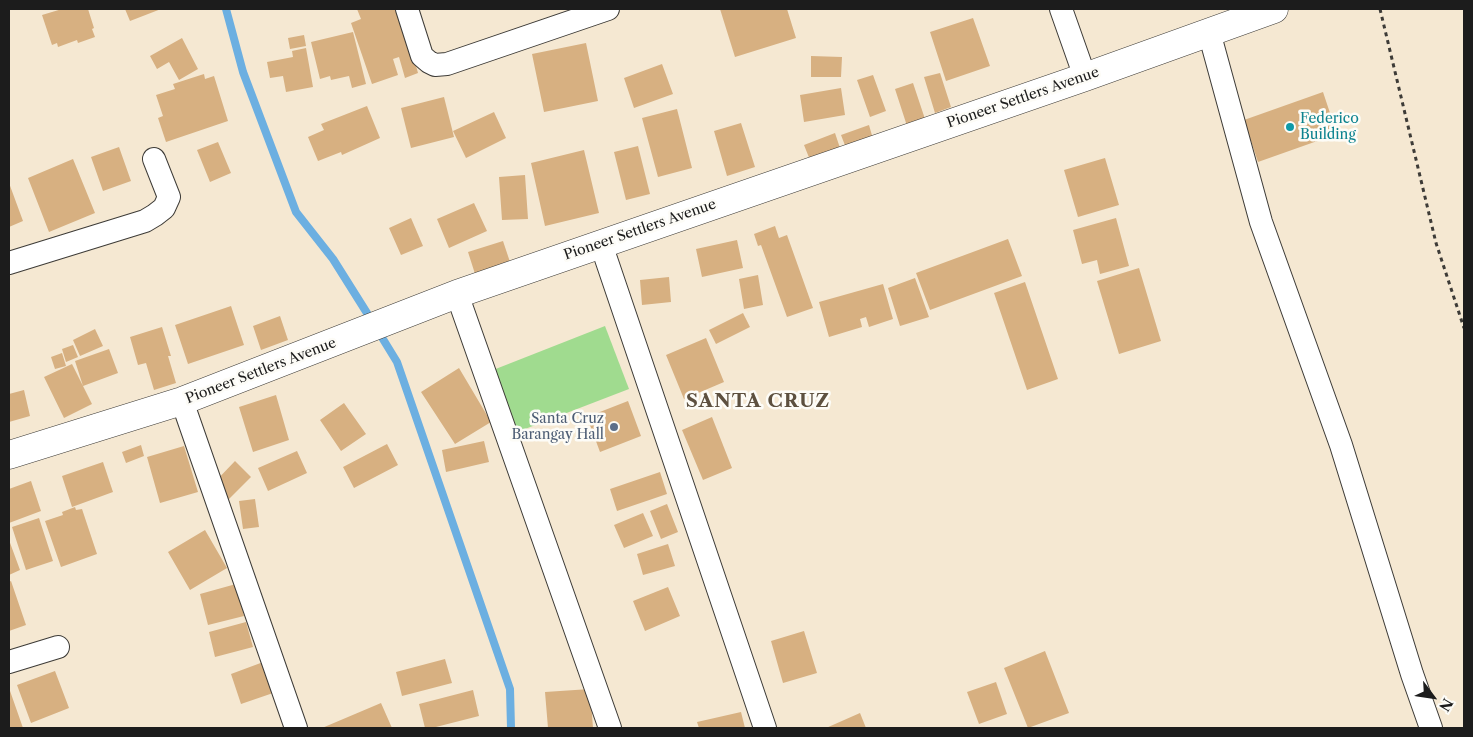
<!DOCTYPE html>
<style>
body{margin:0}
#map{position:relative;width:1473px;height:737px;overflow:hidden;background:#f5e8d2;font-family:"Libre Caslon Text",serif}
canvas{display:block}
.frame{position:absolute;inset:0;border:10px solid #1c1c1c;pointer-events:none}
.north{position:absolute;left:1408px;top:672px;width:50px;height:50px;-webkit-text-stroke:4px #fdfcf7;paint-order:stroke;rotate:121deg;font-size:14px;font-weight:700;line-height:20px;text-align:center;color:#1c1c1c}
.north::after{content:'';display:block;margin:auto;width:18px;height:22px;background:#1c1c1c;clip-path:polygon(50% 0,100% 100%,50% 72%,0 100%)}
</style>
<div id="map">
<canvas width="1473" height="737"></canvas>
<div class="frame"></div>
<div class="north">N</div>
</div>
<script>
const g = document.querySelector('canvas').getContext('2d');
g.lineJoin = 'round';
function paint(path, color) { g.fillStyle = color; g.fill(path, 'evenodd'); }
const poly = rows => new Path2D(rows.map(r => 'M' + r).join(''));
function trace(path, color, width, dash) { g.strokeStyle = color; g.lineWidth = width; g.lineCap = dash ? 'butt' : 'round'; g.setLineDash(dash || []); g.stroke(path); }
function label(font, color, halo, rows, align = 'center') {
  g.font = font + ' "Libre Caslon Text",serif'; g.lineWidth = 5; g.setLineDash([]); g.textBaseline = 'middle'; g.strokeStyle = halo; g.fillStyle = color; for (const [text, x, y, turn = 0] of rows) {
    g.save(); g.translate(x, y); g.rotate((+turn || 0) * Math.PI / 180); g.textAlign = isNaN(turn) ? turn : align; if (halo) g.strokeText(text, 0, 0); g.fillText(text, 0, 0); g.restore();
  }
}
paint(poly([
 [605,326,629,389,512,434,488,372]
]), '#a0db8f');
trace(poly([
 [226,9,243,72,296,212,333,259,372,321],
 [378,331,397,362,510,689,511,728]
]), '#6cafe1', 8);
paint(poly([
 [62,9,88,9,94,28,92,29,95,37,78,43,77,40,58,47,57,43,52,45,42,15],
 [125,9,161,9,130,21],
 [357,9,400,9,418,73,405,78,399,57,393,59,398,75,372,84,351,23,361,19],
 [720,9,787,9,796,38,735,57],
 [973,18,990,66,946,81,930,32],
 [353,32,366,84,352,88,349,76,331,80,330,76,320,79,311,42],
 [304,35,306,46,290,49,288,38],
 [182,38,198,69,179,80,169,62,157,69,150,56],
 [586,43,598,101,544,112,532,54],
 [306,48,313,87,286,92,283,76,270,78,267,62,293,57,292,51],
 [811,56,842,57,841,77,811,77],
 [662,64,673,94,634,108,624,78],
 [940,73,951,107,935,113,924,77],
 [204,74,205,79,214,76,228,121,166,142,158,118,163,116,156,95,175,89,173,84],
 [873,75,886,111,870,117,857,80],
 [913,83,926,122,908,129,895,89],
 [841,88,845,115,804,122,800,95],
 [1323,92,1337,134,1258,162,1244,120],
 [444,97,454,137,411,148,401,108],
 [367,106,380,138,342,155,341,152,318,161,308,137,324,130,321,124],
 [677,109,692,168,658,177,642,118],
 [494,112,506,138,466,158,453,131],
 [741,123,755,167,727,176,714,131],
 [869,125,873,139,846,148,841,135],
 [835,133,840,148,810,160,804,145],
 [218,142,231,173,210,182,197,150],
 [638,146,650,194,626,200,614,152],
 [119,147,131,181,103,191,91,157],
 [584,150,599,213,545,226,531,163],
 [1105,158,1119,205,1078,217,1064,170],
 [73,159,95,213,49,232,28,178],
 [525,175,528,219,502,220,499,177],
 [9,183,23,221,9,227],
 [474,203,487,231,449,248,437,219],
 [411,218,423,246,401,255,389,228],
 [1116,218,1129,266,1100,274,1097,260,1082,264,1073,230],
 [775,226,779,238,787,235,813,308,787,317,761,245,758,246,754,234],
 [1008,239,1022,276,930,310,916,273],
 [737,240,743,268,702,277,696,249],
 [503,241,511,265,476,277,468,252],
 [1139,268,1161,341,1119,354,1097,281],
 [758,275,763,305,744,309,739,279],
 [669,277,671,302,642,305,640,280],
 [915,278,929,317,900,326,888,288],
 [1025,282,1058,379,1027,390,994,293],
 [883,284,893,319,869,327,866,317,860,319,862,327,829,337,819,302],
 [231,306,244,345,188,364,175,325],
 [743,313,750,327,716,344,709,330],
 [280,316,288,340,261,350,253,326],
 [162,327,171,356,168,356,176,383,154,390,146,363,138,365,130,337],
 [95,329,103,346,80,356,73,340],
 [706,338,724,382,684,399,666,355],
 [73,345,78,357,66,362,62,349],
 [109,349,118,373,83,386,75,361],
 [62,353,66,366,55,369,51,357],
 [72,364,92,404,64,418,44,377],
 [459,368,491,422,455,444,421,392],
 [24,390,30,416,9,422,9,394],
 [276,395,289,440,253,452,239,407],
 [628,401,641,436,600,452,587,417],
 [344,403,366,434,341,451,320,420],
 [712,417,732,468,703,480,682,430],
 [484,441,489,462,446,472,442,450],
 [387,444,398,465,354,488,343,467],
 [141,445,144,456,126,463,122,452],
 [184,446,198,492,160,503,147,457],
 [297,451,307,473,268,491,258,468],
 [235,461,251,477,227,501,212,485],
 [103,462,113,492,72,507,62,476],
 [660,472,667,494,617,511,610,489],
 [31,481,41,511,9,523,9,489],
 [255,499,259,527,243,529,239,501],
 [667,504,678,532,661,539,650,511],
 [75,507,76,510,82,509,97,554,61,567,45,521,63,515,62,512],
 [643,513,653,536,624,548,614,525],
 [39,518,53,561,26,570,12,527],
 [205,530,227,568,190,590,168,552],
 [9,540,20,570,9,575],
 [668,544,675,566,643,575,637,554],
 [11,581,26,625,9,631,9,582],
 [236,584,244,616,208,625,200,594],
 [668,587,680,616,645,631,633,601],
 [246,622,253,647,215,657,209,632],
 [804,631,817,673,783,683,771,641],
 [1045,651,1069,713,1028,728,1004,668],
 [445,659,452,683,402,696,396,672],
 [266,661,276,692,241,704,231,674],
 [55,671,69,708,31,723,17,685],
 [996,682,1007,714,979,724,967,692],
 [9,688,23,728,9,728],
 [590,689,593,728,548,728,545,692],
 [473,690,479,716,432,728,425,728,419,704],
 [381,703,392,728,322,728],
 [741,712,745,728,699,728,697,722],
 [860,713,866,728,826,728]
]), '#d7b081');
const street = poly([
 [407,9,422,56,429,62,435,65,447,64,608,9],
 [1061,9,1085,77],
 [1209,32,1261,222,1341,445,1412,674,1431,728],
 [601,244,765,728],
 [9,263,145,221,155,215,164,208,169,197,154,159],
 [457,294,610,728],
 [182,401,296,728],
 [9,662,58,647]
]);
const secondary = poly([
 [9,455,182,401,457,294,1085,77,1274,9]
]);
trace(street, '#3d3b37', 24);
trace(secondary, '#3d3b37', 29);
trace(poly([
 [1380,9,1436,243,1464,328]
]), '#3d3b37', 3, [4, 4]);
trace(street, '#fff', 22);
trace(secondary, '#fff', 28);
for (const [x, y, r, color] of [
 [1290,127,5,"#0f9aa8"],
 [614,427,5,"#5c6f8a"]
]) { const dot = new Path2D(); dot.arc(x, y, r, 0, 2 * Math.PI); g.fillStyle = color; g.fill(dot); trace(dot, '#fdfcf7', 2); }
label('14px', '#1c1c1c', '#fdfcf7', [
 ["Pioneer Settlers Avenue",1023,98,-19],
 ["Pioneer Settlers Avenue",640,230,-19],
 ["Pioneer Settlers Avenue",261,371,-21]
]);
label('14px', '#0d838f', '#fdfcf7', [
 ["Federico",1300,119],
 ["Building",1300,135]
], 'left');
label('14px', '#4e5e75', '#fdfcf7', [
 ["Santa Cruz",604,419],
 ["Barangay Hall",604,435]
], 'right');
g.letterSpacing = '1px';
label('bold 19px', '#5d503f', '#fdfcf7', [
 ["SANTA CRUZ",758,402]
]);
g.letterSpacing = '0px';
</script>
